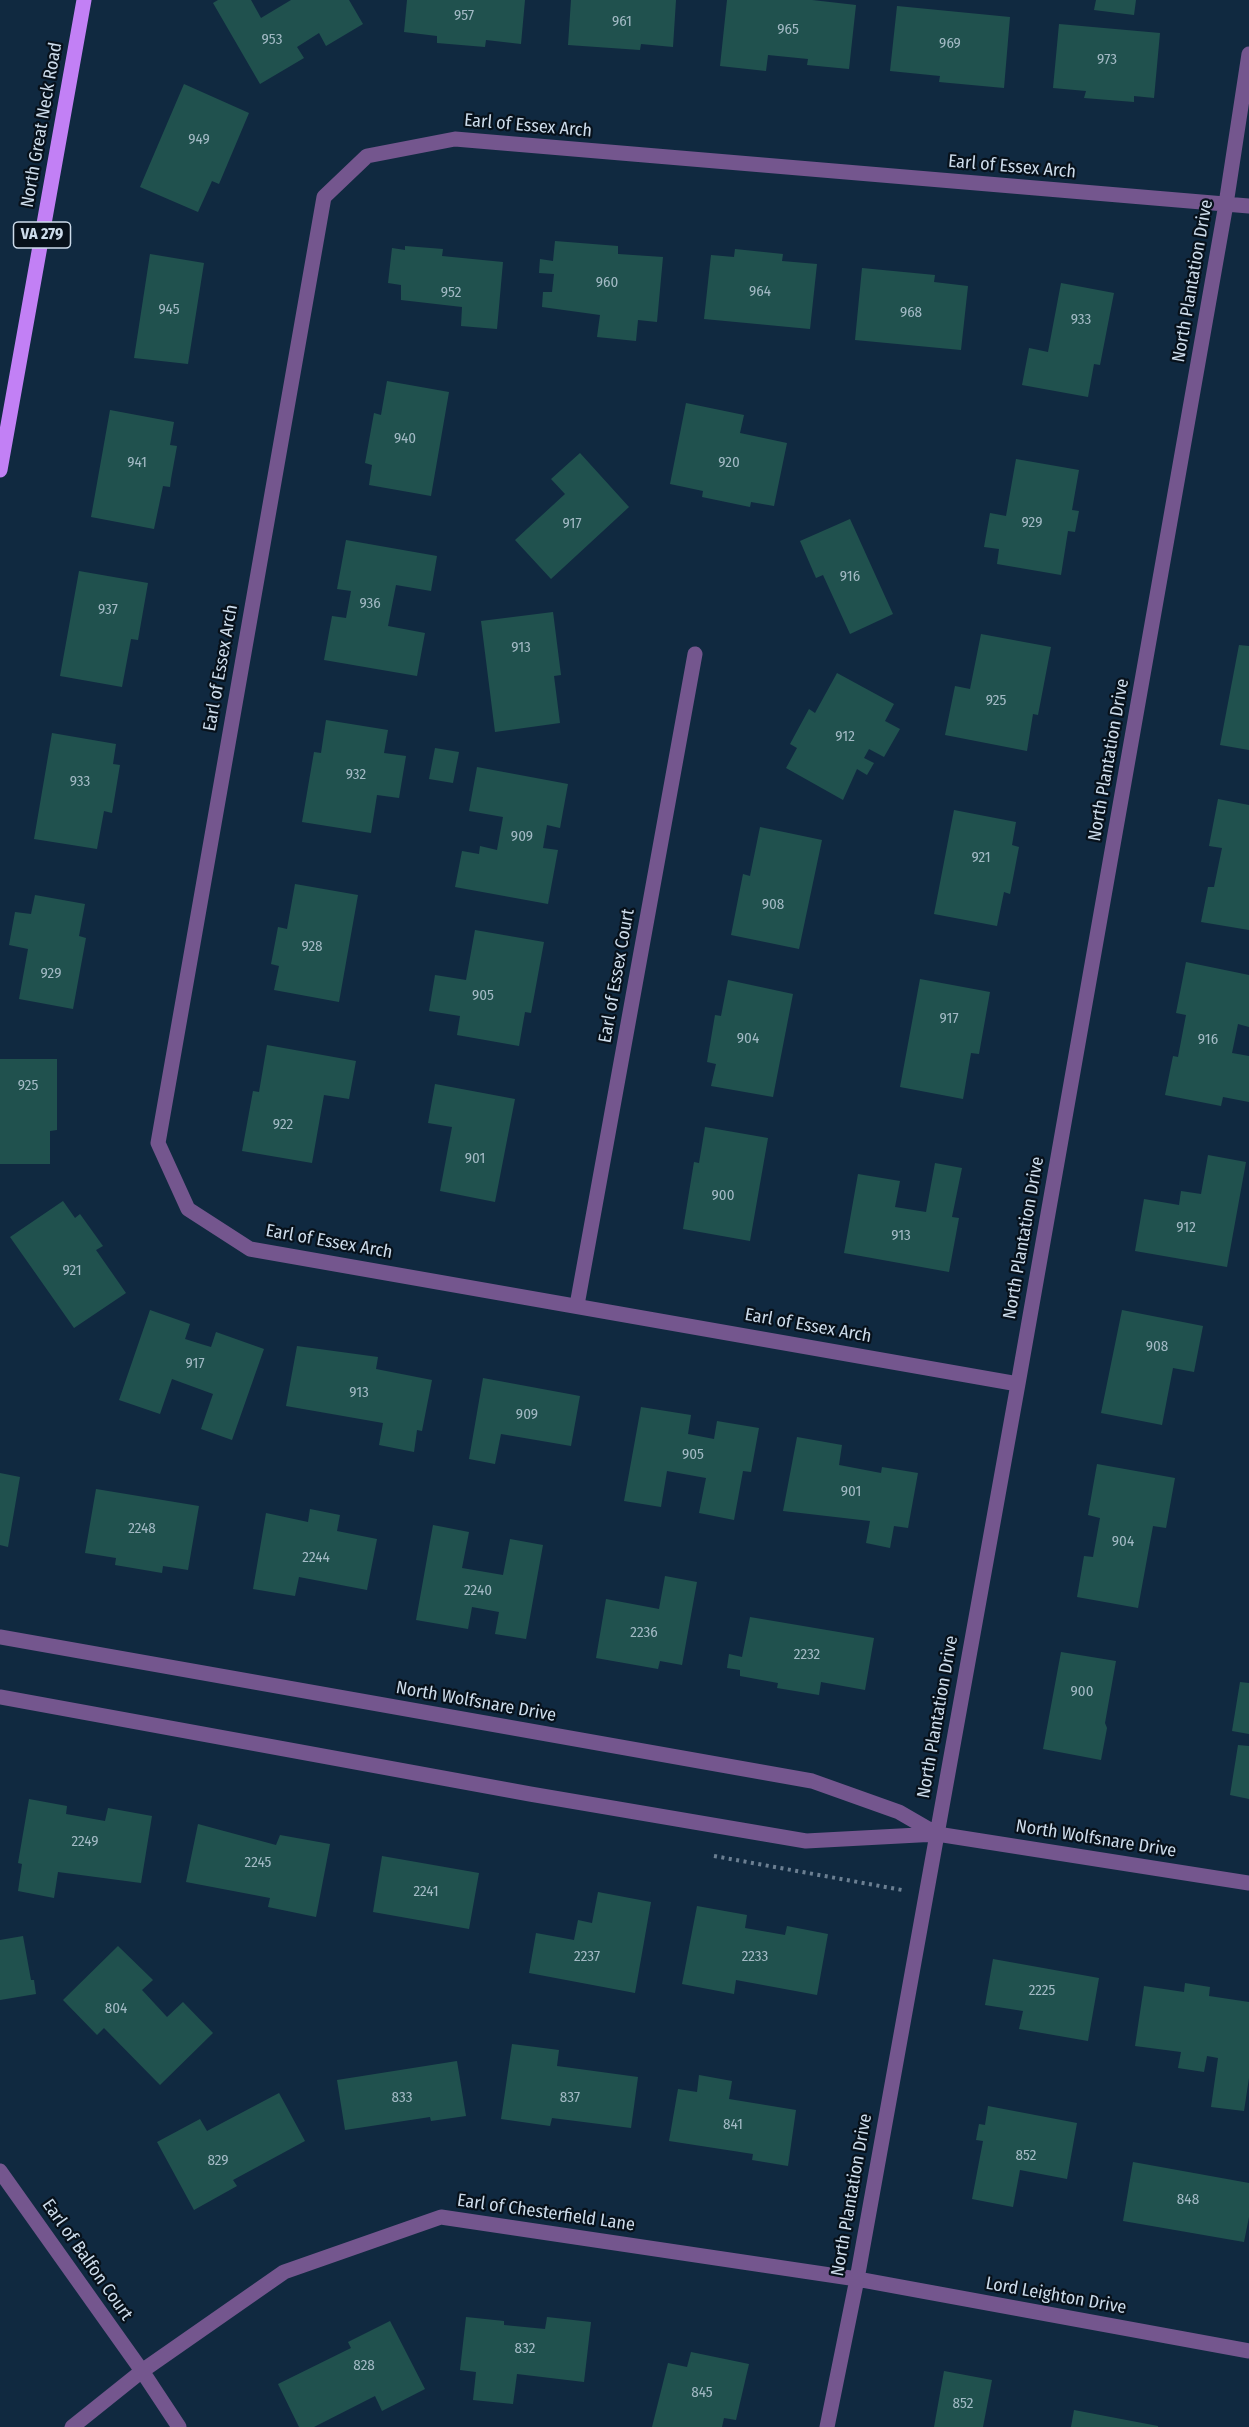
<!DOCTYPE html>
<style>
body{margin:0}
canvas{display:block;background:#102940}
</style>
<canvas width="1249" height="2427"></canvas>
<script>
const g = document.querySelector('canvas').getContext('2d');
g.lineJoin = 'round';
function paint(path, color) { g.fillStyle = color; g.fill(path, 'evenodd'); }
const poly = rows => new Path2D(rows.map(r => 'M' + r).join(''));
function trace(path, color, width, dash) { g.strokeStyle = color; g.lineWidth = width; g.lineCap = dash ? 'butt' : 'round'; g.setLineDash(dash || []); g.stroke(path); }
function label(font, color, halo, rows, align = 'center') {
  g.font = font + ' "Fira Sans Condensed",sans-serif'; g.lineWidth = 4.5; g.setLineDash([]); g.textBaseline = 'middle'; g.strokeStyle = halo; g.fillStyle = color; for (const [text, x, y, turn = 0] of rows) {
    g.save(); g.translate(x, y); g.rotate((+turn || 0) * Math.PI / 180); g.textAlign = isNaN(turn) ? turn : align; if (halo) g.strokeText(text, 0, 0); g.fillText(text, 0, 0); g.restore();
  }
}
paint(poly([
 [218,0,251,0,261,18,291,0,349,0,363,24,326,46,319,33,297,47,304,58,260,84,213,3],
 [407,0,525,0,521,44,486,40,485,47,437,43,437,36,404,32],
 [571,0,676,0,673,47,641,44,640,50,568,45],
 [727,0,812,0,856,5,849,69,807,65,808,59,768,55,766,71,720,66],
 [1096,0,1136,0,1134,15,1094,10],
 [897,6,1010,17,1004,88,939,82,940,76,890,71],
 [1059,24,1160,33,1154,98,1134,96,1134,102,1084,98,1086,91,1053,88],
 [184,84,249,113,219,184,212,181,198,212,140,187],
 [555,241,618,246,618,254,663,257,657,322,638,320,636,341,597,337,600,315,542,307,543,292,552,292,554,274,539,273,540,259,553,261],
 [405,246,443,249,442,256,503,262,497,329,461,326,462,307,401,300,401,285,388,283,392,248,405,250],
 [735,249,783,254,782,261,817,264,810,329,704,319,711,255,734,257],
 [150,254,204,263,188,364,134,358],
 [862,268,935,275,934,282,968,286,961,350,855,340],
 [1061,283,1114,293,1100,365,1094,364,1088,397,1022,385,1029,348,1048,352],
 [387,381,449,392,431,496,369,485,372,465,365,463,374,413,381,415],
 [686,403,744,415,740,433,787,443,774,506,751,502,750,507,702,497,703,491,670,484],
 [110,410,174,422,170,445,177,446,171,479,170,487,163,486,154,529,91,517],
 [580,453,629,507,551,579,515,540,565,494,551,479],
 [1016,459,1079,470,1072,510,1079,511,1075,532,1068,531,1061,575,997,564,999,549,984,547,990,513,1006,516],
 [850,519,893,614,850,634,823,575,816,578,800,541],
 [346,540,437,556,431,591,396,585,388,626,425,633,417,676,324,660,332,616,346,618,351,591,337,589],
 [79,571,148,583,138,640,131,639,122,687,60,676],
 [553,612,561,675,554,676,560,723,495,732,481,621],
 [981,634,1051,647,1038,715,1033,714,1027,751,945,735,955,686,970,689],
 [1239,645,1249,646,1249,750,1220,745],
 [837,673,894,704,885,721,900,729,884,757,869,749,864,758,874,763,867,775,857,769,843,800,786,768,797,748,790,744,809,709,815,713],
 [326,720,388,730,384,753,406,756,399,798,377,795,371,833,302,822,314,752,321,753],
 [52,733,116,744,113,764,120,765,112,813,104,811,97,849,34,839],
 [435,748,459,752,453,783,429,779],
 [477,767,568,784,560,828,547,825,543,848,558,850,548,904,455,887,462,851,479,854,480,846,497,850,503,817,469,811],
 [1218,799,1249,805,1249,930,1201,922,1208,887,1214,887,1222,848,1209,846],
 [954,810,1016,822,1012,845,1019,847,1010,894,1004,892,997,926,934,914],
 [760,827,822,840,799,949,731,935,743,874,750,876],
 [295,884,358,895,339,1002,274,990,279,966,271,964,278,927,287,929],
 [35,895,85,904,79,936,86,938,73,1009,19,999,28,949,9,945,15,912,31,914],
 [475,930,544,942,531,1013,525,1012,519,1046,457,1035,460,1016,429,1011,435,975,466,980],
 [1186,962,1249,975,1249,1027,1238,1024,1232,1053,1249,1056,1249,1102,1223,1097,1221,1106,1165,1095,1173,1056,1178,1057,1186,1015,1176,1013],
 [920,979,990,992,979,1054,971,1053,963,1099,900,1087],
 [728,980,793,994,773,1097,711,1086,716,1064,707,1062,715,1015,721,1016],
 [267,1045,356,1061,349,1099,324,1095,312,1163,242,1151,253,1091,259,1092],
 [0,1059,57,1059,57,1130,50,1131,50,1164,0,1164],
 [435,1084,515,1099,495,1202,440,1191,452,1127,428,1123],
 [705,1127,768,1138,750,1241,683,1229,694,1162,699,1163],
 [1208,1155,1246,1162,1227,1267,1135,1251,1144,1199,1179,1205,1181,1191,1201,1194],
 [935,1163,962,1168,952,1217,959,1218,949,1272,844,1253,858,1174,900,1181,895,1207,926,1212],
 [63,1201,75,1218,80,1214,103,1246,96,1250,126,1293,74,1328,10,1237],
 [150,1310,190,1324,185,1339,201,1344,211,1347,216,1332,264,1349,232,1440,201,1429,213,1394,172,1379,160,1414,119,1400],
 [1122,1310,1203,1326,1194,1372,1173,1368,1162,1425,1101,1413],
 [297,1346,378,1357,376,1369,432,1380,422,1431,417,1430,414,1452,379,1445,383,1423,286,1406],
 [483,1378,580,1396,571,1446,501,1434,495,1464,469,1459],
 [641,1407,691,1415,688,1434,714,1439,717,1421,759,1428,751,1472,743,1471,734,1520,699,1513,706,1478,667,1471,661,1507,624,1501],
 [797,1437,842,1445,839,1465,881,1473,882,1467,918,1473,908,1528,894,1526,890,1548,866,1543,870,1521,783,1511],
 [1097,1464,1175,1478,1166,1528,1153,1526,1138,1608,1077,1597,1084,1556,1093,1557,1100,1518,1088,1515],
 [0,1473,20,1477,8,1547,0,1545],
 [96,1489,199,1506,188,1570,163,1566,162,1573,115,1565,116,1558,85,1553],
 [310,1509,340,1515,337,1531,377,1539,367,1590,299,1577,295,1596,253,1589,266,1513,308,1522],
 [433,1525,469,1532,462,1568,503,1575,510,1539,543,1545,526,1639,495,1634,499,1612,472,1607,468,1629,416,1620],
 [665,1576,697,1582,682,1665,660,1661,658,1669,596,1658,606,1599,659,1609],
 [750,1617,874,1638,865,1690,821,1682,819,1695,777,1688,778,1683,740,1676,740,1670,727,1668,729,1654,742,1657],
 [1061,1652,1116,1661,1105,1723,1107,1728,1101,1760,1043,1749],
 [1240,1682,1249,1683,1249,1734,1232,1731],
 [1238,1745,1249,1746,1249,1799,1230,1795],
 [29,1799,67,1806,66,1814,105,1821,108,1808,152,1816,141,1883,58,1872,54,1898,18,1891,22,1864,18,1863],
 [198,1824,276,1845,280,1835,330,1844,316,1917,268,1907,270,1898,186,1882],
 [382,1856,479,1873,469,1929,373,1912],
 [598,1892,651,1902,635,1993,529,1973,536,1933,574,1940,578,1920,592,1923],
 [697,1906,747,1915,745,1928,785,1935,787,1926,828,1934,817,1995,736,1980,734,1994,682,1984],
 [23,1936,31,1980,34,1980,36,1994,0,2000,0,1940],
 [118,1946,153,1980,142,1990,167,2017,183,2002,213,2033,160,2085,104,2028,97,2035,63,2000],
 [993,1959,1099,1978,1088,2041,1019,2029,1023,2011,985,2005],
 [1185,1983,1210,1987,1209,1996,1249,2002,1249,2078,1244,2111,1211,2107,1218,2058,1207,2056,1204,2072,1178,2068,1181,2052,1135,2046,1144,1986,1184,1992],
 [512,2044,559,2050,557,2066,638,2077,631,2128,552,2118,550,2126,501,2119],
 [457,2061,466,2116,431,2121,430,2117,345,2130,337,2080],
 [699,2075,732,2081,729,2099,796,2110,788,2166,752,2160,753,2154,669,2141,678,2089,697,2092],
 [279,2093,305,2141,233,2180,237,2186,194,2210,157,2142,200,2119,207,2131],
 [988,2106,1077,2123,1067,2179,1020,2170,1013,2207,972,2199,983,2141,976,2140,979,2124,985,2125],
 [1133,2162,1249,2183,1249,2217,1244,2242,1123,2221],
 [466,2317,504,2321,504,2325,545,2329,547,2317,591,2322,584,2382,517,2374,513,2404,473,2400,476,2372,460,2370],
 [390,2321,425,2389,382,2411,375,2396,314,2427,299,2427,278,2384,351,2348,348,2342],
 [691,2352,749,2364,736,2420,724,2418,722,2427,652,2427,668,2363,687,2367],
 [944,2371,992,2380,983,2427,934,2427],
 [1074,2410,1158,2426,1158,2427,1071,2427]
]), '#20514e');
trace(poly([
 [714,1856,902,1890]
]), '#6b7f92', 4, [3, 4.5]);
trace(poly([
 [577,1305,695,654],
 [1018,1384,250,1249,188,1209,158,1143,324,197,367,156,455,139,1249,206],
 [0,1637,812,1781,899,1812,937,1834],
 [0,1697,530,1794,806,1841,937,1834,1249,1883],
 [0,2171,142,2371,179,2427],
 [72,2427,142,2371,284,2272,441,2217,857,2279,1249,2351],
 [827,2427,857,2279,1018,1384,1226,204,1249,54]
]), '#74568e', 15);
trace(poly([
 [0,470,84,0]
]), '#c280f5', 15);
label('15px', '#a2b9c4', null, [
 ["957",464,16],
 ["961",622,22],
 ["965",788,30],
 ["953",272,40],
 ["969",950,44],
 ["973",1107,60],
 ["949",199,140],
 ["960",607,283],
 ["964",760,292],
 ["952",451,293],
 ["945",169,310],
 ["968",911,313],
 ["933",1081,320],
 ["940",405,439],
 ["941",137,463],
 ["920",729,463],
 ["929",1032,523],
 ["917",572,524],
 ["916",850,577],
 ["936",370,604],
 ["937",108,610],
 ["913",521,648],
 ["925",996,701],
 ["912",845,737],
 ["932",356,775],
 ["933",80,782],
 ["909",522,837],
 ["921",981,858],
 ["908",773,905],
 ["928",312,947],
 ["929",51,974],
 ["905",483,996],
 ["917",949,1019],
 ["904",748,1039],
 ["916",1208,1040],
 ["925",28,1086],
 ["922",283,1125],
 ["901",475,1159],
 ["900",723,1196],
 ["912",1186,1228],
 ["913",901,1236],
 ["921",72,1271],
 ["908",1157,1347],
 ["917",195,1364],
 ["913",359,1393],
 ["909",527,1415],
 ["905",693,1455],
 ["901",851,1492],
 ["2248",142,1529],
 ["904",1123,1542],
 ["2244",316,1558],
 ["2240",478,1591],
 ["2236",644,1633],
 ["2232",807,1655],
 ["900",1082,1692],
 ["2249",85,1842],
 ["2245",258,1863],
 ["2241",426,1892],
 ["2237",587,1957],
 ["2233",755,1957],
 ["2225",1042,1991],
 ["804",116,2009],
 ["833",402,2098],
 ["837",570,2098],
 ["841",733,2125],
 ["852",1026,2156],
 ["829",218,2161],
 ["848",1188,2200],
 ["832",525,2349],
 ["828",364,2366],
 ["845",702,2393],
 ["852",963,2404]
]);
for (const [x, y, w] of [
 [42,235,57]
]) { const box = new Path2D(); box.roundRect(x - w / 2, y - 13, w, 26, 4.5); g.fillStyle = '#07111b'; g.fill(box); trace(box, '#cddceb', 1.5); }
label('bold 16px', '#cddceb', null, [
 ["VA 279",42,235]
]);
label('18px', '#cddceb', '#07111b', [
 ["North Great Neck Road",42,125,-80],
 ["Earl of Essex Arch",528,126,5],
 ["Earl of Essex Arch",1012,167,5],
 ["North Plantation Drive",1193,281,-80],
 ["Earl of Essex Arch",221,668,-80],
 ["North Plantation Drive",1109,760,-80],
 ["Earl of Essex Court",617,976,-80],
 ["North Plantation Drive",1024,1238,-80],
 ["Earl of Essex Arch",329,1242,10],
 ["Earl of Essex Arch",808,1326,10],
 ["North Wolfsnare Drive",476,1702,10],
 ["North Plantation Drive",938,1717,-80],
 ["North Wolfsnare Drive",1096,1839,9],
 ["North Plantation Drive",852,2195,-80],
 ["Earl of Chesterfield Lane",546,2213,8],
 ["Earl of Balfon Court",87,2260,55],
 ["Lord Leighton Drive",1056,2296,10]
]);
</script>
